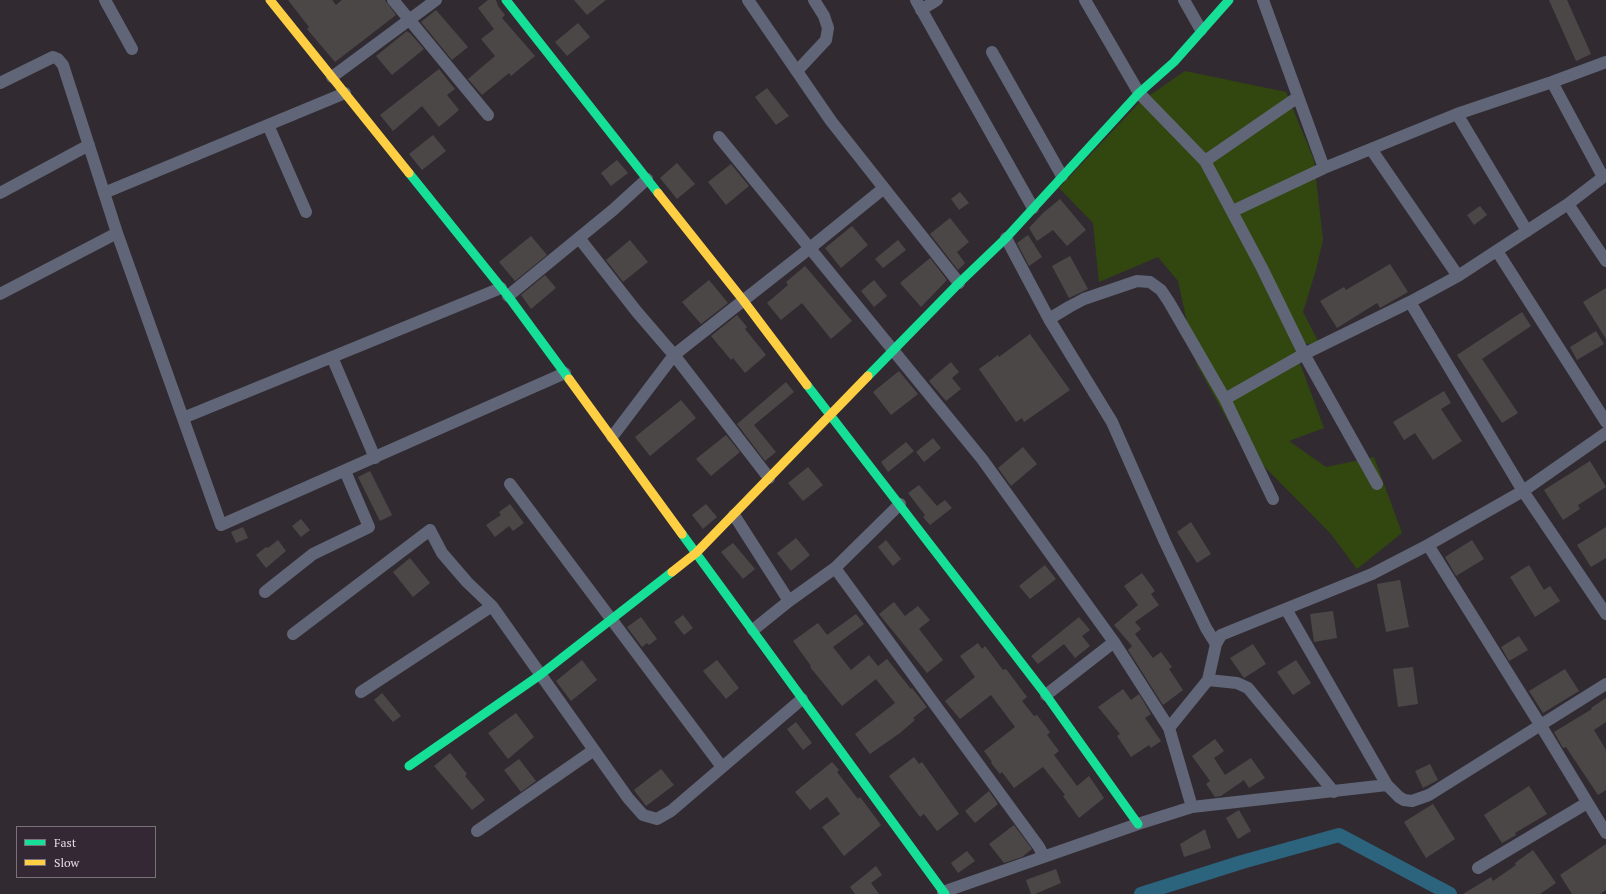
<!DOCTYPE html>
<style>
body{margin:0}
#map{position:relative;width:1606px;height:894px;overflow:hidden;background:#312b31;font-family:"PT Serif",serif}
canvas{display:block}
.legend{position:absolute;left:16px;top:826px;width:140px;height:52px;box-sizing:border-box;background:#332834;border:1px solid #7a707a;margin:0;padding:5px 7px;list-style:none;font-size:12px;color:#e4dce4}
.legend li{display:flex;align-items:center;gap:8px;height:20px}
.legend b{width:20px;border:1px solid #7a707a}
</style>
<div id="map">
<canvas width="1606" height="894"></canvas>
<ul class="legend">
<li><b style="height:5px;background:#16e098"></b>Fast</li>
<li><b style="height:5px;background:#ffcf43"></b>Slow</li>
</ul>
</div>
<script>
const g = document.querySelector('canvas').getContext('2d');
g.lineJoin = 'round';
function paint(path, color) { g.fillStyle = color; g.fill(path, 'evenodd'); }
const poly = rows => new Path2D(rows.map(r => 'M' + r).join(''));
function trace(path, color, width, dash) { g.strokeStyle = color; g.lineWidth = width; g.lineCap = dash ? 'butt' : 'round'; g.setLineDash(dash || []); g.stroke(path); }
paint(poly([
 [1185,71,1286,92,1314,160,1323,240,1316,270,1303,312,1320,345,1292,342,1324,428,1289,441,1326,467,1374,457,1402,533,1357,569,1330,533,1239,441,1196,363,1178,281,1158,257,1099,282,1093,223,1059,188,1140,102]
]), '#31470f');
trace(poly([
 [1141,894,1242,862,1339,835,1450,894]
]), '#2c637d', 14);
paint(poly([
 [288,0,332,0,336,5,342,0,385,0,396,15,335,62,307,29,309,27],
 [488,0,496,0,498,6,505,15,502,18,535,56,511,76,509,73,482,95,468,79,495,56,481,39,494,29,478,8],
 [574,0,606,0,587,15],
 [1549,0,1567,0,1591,54,1576,61],
 [436,10,468,47,452,60,421,22],
 [578,23,590,37,567,56,555,42],
 [407,31,408,33,409,32,424,49,392,75,376,56],
 [439,69,455,89,447,95,459,110,439,127,422,106,393,131,380,115],
 [767,88,789,116,776,125,755,97],
 [433,135,446,151,422,170,409,154],
 [617,160,628,173,611,186,601,173],
 [677,163,695,184,677,199,660,178],
 [731,164,749,186,726,205,708,182],
 [960,192,969,203,959,210,951,199],
 [1060,199,1086,230,1067,246,1053,230,1037,241,1029,228,1043,213],
 [1480,206,1487,215,1474,225,1467,215],
 [950,218,969,242,957,252,965,263,958,270,930,234],
 [852,226,868,245,841,268,825,248],
 [1028,235,1042,257,1029,266,1017,243],
 [531,236,547,255,515,281,499,262],
 [630,240,648,262,623,282,606,260],
 [898,240,906,250,883,268,875,259],
 [1070,256,1088,289,1069,298,1052,266],
 [930,258,947,280,921,307,900,283],
 [1390,264,1408,292,1380,308,1377,303,1337,328,1320,301,1344,287,1346,290],
 [805,266,852,321,831,339,802,303,781,320,767,303,788,285,786,282],
 [545,275,556,288,531,309,521,295],
 [709,280,728,303,701,324,682,302],
 [874,280,887,296,874,307,861,291],
 [1606,288,1606,339,1583,302],
 [1522,312,1531,326,1482,359,1518,413,1502,423,1457,355],
 [737,315,747,327,745,329,766,355,745,373,733,358,731,360,711,336],
 [1596,331,1604,344,1577,360,1570,347],
 [1030,334,1070,390,1024,422,1022,418,1016,422,979,369,998,355,999,357],
 [951,362,959,372,952,378,961,389,946,401,929,381],
 [899,371,918,394,891,415,873,392],
 [786,382,794,392,754,425,776,452,765,461,737,424],
 [1444,391,1451,403,1441,409,1462,441,1433,460,1415,433,1404,440,1393,422],
 [681,400,696,418,650,456,635,437],
 [726,435,740,452,711,476,696,459],
 [933,438,941,448,924,462,916,452],
 [906,442,914,451,888,472,881,462],
 [1023,447,1037,464,1011,486,998,468],
 [1590,461,1606,487,1578,505,1580,509,1563,520,1544,490],
 [808,467,823,485,803,501,788,483],
 [370,471,392,515,380,521,358,477],
 [919,485,937,506,945,500,952,508,930,525,923,517,925,515,908,493],
 [510,504,524,523,513,531,509,526,495,537,486,525,501,515,499,512],
 [706,504,717,517,703,529,692,515],
 [301,519,310,530,301,537,292,526],
 [1191,522,1211,554,1197,563,1177,532],
 [243,527,248,538,236,543,231,532],
 [1606,527,1606,558,1591,567,1577,545],
 [796,538,810,555,791,571,777,553],
 [278,540,286,551,266,568,256,555,266,547,268,548],
 [886,540,901,559,893,566,878,547],
 [1472,540,1484,559,1456,576,1445,557],
 [733,543,755,569,743,579,721,552],
 [410,558,430,583,413,597,393,572],
 [1045,565,1056,579,1030,599,1019,586],
 [1529,565,1544,590,1550,586,1560,601,1535,617,1510,577],
 [1142,573,1155,591,1151,594,1159,605,1135,622,1141,629,1135,634,1153,658,1161,652,1172,667,1169,669,1183,690,1163,705,1128,650,1132,646,1114,625,1138,605,1124,586],
 [1400,580,1409,627,1386,632,1377,584],
 [894,602,905,616,918,606,930,620,919,629,943,660,927,673,879,614],
 [1333,611,1337,638,1314,642,1310,614],
 [856,614,864,624,833,647,851,670,869,655,878,666,887,659,911,689,912,688,927,707,913,718,915,720,900,733,870,754,855,734,895,703,876,679,842,706,810,667,811,666,793,641,818,623,827,635],
 [683,615,693,628,684,635,674,622],
 [641,617,657,639,649,645,647,643,642,647,627,627],
 [1079,617,1090,630,1082,636,1090,646,1075,658,1064,644,1038,664,1031,656],
 [1519,636,1528,650,1509,661,1501,647],
 [978,643,982,649,985,646,1003,670,1006,669,1027,697,1022,701,1034,716,1037,715,1050,732,1047,735,1059,751,1054,755,1077,786,1089,776,1104,798,1079,818,1063,796,1065,795,1043,767,1014,788,1002,772,1000,774,991,763,992,762,984,751,1015,727,991,695,960,719,945,701,975,677,960,656],
 [1253,644,1266,664,1244,678,1230,658],
 [582,660,597,680,571,701,556,681],
 [717,660,739,688,726,699,703,671],
 [1296,660,1311,683,1293,695,1277,672],
 [1413,667,1418,704,1398,707,1393,669],
 [1565,669,1579,691,1543,713,1529,691],
 [1123,689,1131,700,1139,694,1151,714,1145,718,1161,741,1151,748,1149,745,1131,757,1117,736,1120,734,1098,707],
 [382,693,401,716,393,722,374,700],
 [1606,698,1606,722,1594,730,1606,750,1606,790,1598,795,1566,747,1563,748,1554,732,1592,709,1591,708],
 [516,713,534,737,508,759,488,733],
 [796,722,812,743,803,750,787,729],
 [1215,739,1224,751,1214,758,1225,775,1251,758,1265,778,1249,788,1244,780,1221,796,1215,797,1206,784,1210,781,1192,756],
 [450,753,467,774,465,776,485,800,472,810,434,766],
 [914,757,919,764,922,762,959,814,937,831,924,814,920,817,889,776],
 [519,759,536,781,521,792,504,770],
 [832,762,839,770,837,772,858,799,860,797,881,825,844,856,822,827,840,814,827,797,810,810,795,792],
 [1430,764,1438,780,1423,788,1415,771],
 [661,769,674,785,646,806,634,790],
 [1529,786,1547,814,1515,833,1516,835,1502,843,1484,815],
 [989,791,998,804,975,823,965,811],
 [1433,804,1455,839,1426,858,1404,822],
 [1239,810,1251,831,1238,839,1226,818],
 [1014,825,1032,849,1022,857,1004,863,989,844],
 [1205,829,1211,848,1184,857,1180,844],
 [1606,844,1606,890,1600,894,1572,894,1560,875],
 [1533,850,1556,883,1540,894,1463,894,1491,877,1493,881,1516,865,1515,863],
 [967,851,975,861,958,873,951,863],
 [876,866,882,875,871,883,879,894,855,894,850,887],
 [1056,869,1061,883,1035,894,1031,894,1026,880]
]), '#4c4747');
trace(poly([
 [105,0,132,49],
 [393,0,488,115],
 [748,0,831,121,959,283],
 [916,0,1033,208],
 [1085,0,1139,93,1205,161,1262,268,1304,354,1377,484],
 [1184,0,1201,30],
 [1263,0,1324,168],
 [921,10,937,0],
 [992,52,1062,176],
 [797,71,826,40,828,28,824,16,814,0],
 [332,77,436,0],
 [1552,82,1603,177],
 [0,83,53,57,58,59,63,65,117,233,0,294],
 [1457,114,1527,231],
 [268,125,306,212],
 [719,137,982,459,1114,642,1169,728,1192,807],
 [1205,161,1298,97],
 [0,193,89,145],
 [104,193,345,93],
 [1568,204,1606,175],
 [1233,211,1324,168,1457,114,1552,82,1606,62],
 [117,233,221,525,565,373],
 [579,238,637,312,674,355,769,478],
 [1006,238,1049,319,1112,422,1165,542,1206,628,1216,644],
 [1497,251,1606,422],
 [1458,276,1568,204,1606,261],
 [508,296,613,210,647,179],
 [1410,302,1523,491,1606,614],
 [1049,319,1069,307,1084,299,1137,281,1150,282,1161,290,1169,302,1225,399,1273,499],
 [332,357,375,458],
 [1225,399,1304,354,1410,302,1458,276,1371,149],
 [183,418,501,288],
 [612,437,674,355,810,248,884,188],
 [510,484,722,767],
 [734,515,789,601],
 [1428,545,1541,726,1606,833],
 [835,568,900,504],
 [265,592,313,554,369,527,345,471],
 [1286,609,1387,785,1399,797,1404,800,1412,801,1429,795,1606,684],
 [753,630,789,601,835,568,1039,847,1044,857],
 [293,634,430,530,442,553,467,582,492,606,628,798,643,815,657,819,671,811,802,699],
 [1208,680,1237,683,1248,688,1334,792],
 [361,692,492,606],
 [1046,695,1114,642],
 [1169,728,1208,680,1216,644,1221,635,1372,574,1428,545,1523,491,1606,433],
 [477,831,594,750],
 [1478,868,1587,803],
 [943,892,1138,824,1192,807,1387,785]
]), '#606677', 12);
trace(poly([
 [506,0,658,193],
 [409,173,508,296,569,379],
 [868,376,959,283,1006,238,1139,93,1174,62,1229,0],
 [807,385,1046,695,1138,824],
 [682,534,945,894],
 [409,766,540,675,672,572]
]), '#16e098', 9);
trace(poly([
 [270,0,409,173],
 [658,193,743,300,807,385],
 [569,379,682,534],
 [672,572,696,553,868,376]
]), '#ffcf43', 9);
</script>
